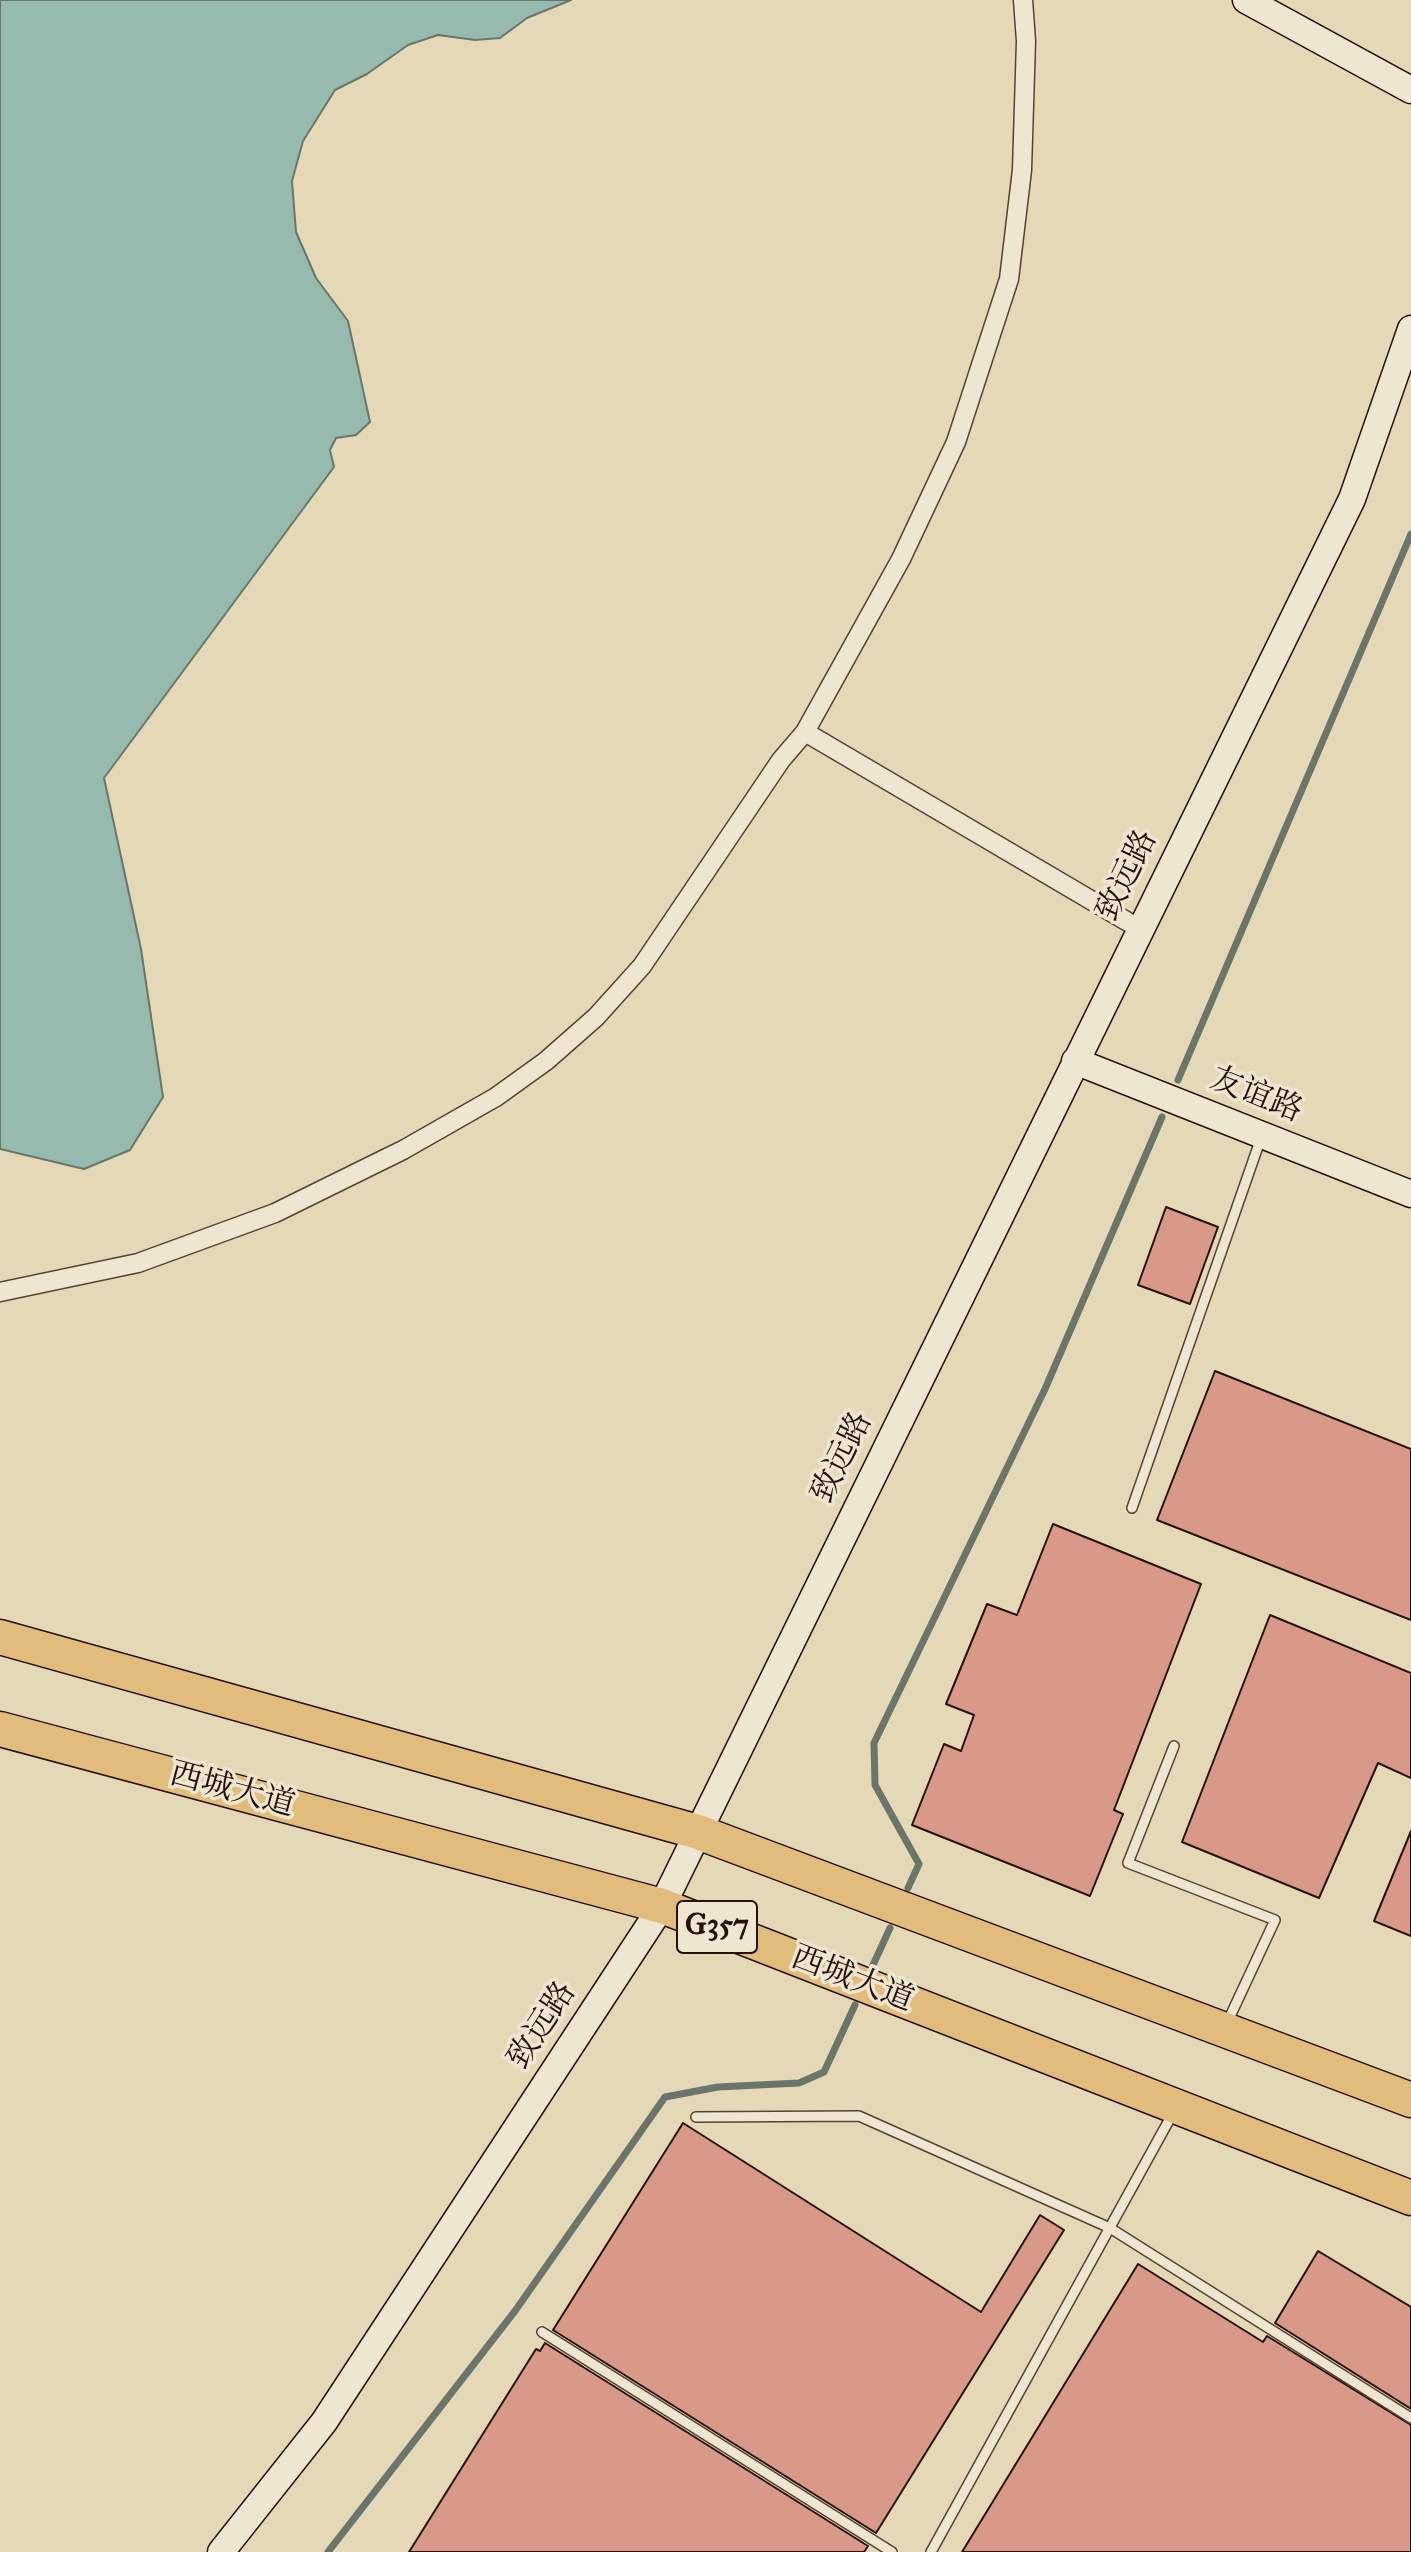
<!DOCTYPE html>
<meta charset="utf-8">
<style>
body{margin:0}
canvas{display:block;background:#e5d8b7}
</style>
<canvas width="1411" height="2552"></canvas>
<script>
const g = document.querySelector('canvas').getContext('2d');
g.lineJoin = 'round';
function paint(path, color) { g.fillStyle = color; g.fill(path, 'evenodd'); }
const poly = rows => new Path2D(rows.map(r => 'M' + r).join(''));
function trace(path, color, width, dash) { g.strokeStyle = color; g.lineWidth = width; g.lineCap = dash ? 'butt' : 'round'; g.setLineDash(dash || []); g.stroke(path); }
function label(font, color, halo, rows, align = 'center') {
  g.font = font + ' "IM FELL Great Primer","Noto Serif SC",serif'; g.lineWidth = 7; g.setLineDash([]); g.textBaseline = 'middle'; g.strokeStyle = halo; g.fillStyle = color; for (const [text, x, y, turn = 0] of rows) {
    g.save(); g.translate(x, y); g.rotate((+turn || 0) * Math.PI / 180); g.textAlign = isNaN(turn) ? turn : align; if (halo) g.strokeText(text, 0, 0); g.fillText(text, 0, 0); g.restore();
  }
}
const water = poly([
 [0,0,571,0,527,18,500,38,475,40,438,35,408,45,367,74,335,90,303,141,292,181,296,232,316,278,348,321,370,422,356,435,336,438,330,450,334,467,104,778,141,949,163,1097,130,1150,84,1169,0,1149,0,0]
]);
paint(water, '#96baad');
trace(water, '#6a766b', 2);
trace(poly([
 [1178,1080,1411,534],
 [908,1888,919,1864,875,1785,874,1743,1045,1389,1162,1117],
 [873,1965,890,1928],
 [328,2552,515,2311,665,2097,718,2087,799,2083,824,2072,855,2005]
]), '#6a766b', 7);
const building = poly([
 [1166,1207,1218,1227,1190,1304,1138,1285,1166,1207],
 [1215,1371,1411,1449,1411,1620,1157,1520,1215,1371],
 [1053,1524,1201,1584,1114,1810,1123,1814,1090,1896,912,1825,944,1744,961,1751,974,1715,946,1704,987,1604,1017,1615,1053,1524],
 [1270,1615,1411,1673,1411,1778,1378,1763,1319,1898,1182,1842,1270,1615],
 [1411,1831,1411,1936,1374,1921,1411,1831],
 [683,2123,981,2312,1040,2215,1064,2230,876,2533,553,2330,683,2123],
 [1318,2251,1411,2307,1411,2409,1275,2323,1318,2251],
 [1138,2264,1263,2342,1267,2336,1411,2425,1411,2552,962,2552,1138,2264],
 [545,2343,868,2546,864,2552,409,2552,536,2349,540,2351,545,2343]
]);
paint(building, '#d89989');
trace(building, '#271007', 2);
const lane = poly([
 [1132,1508,1261,1138],
 [1174,1746,1128,1863,1275,1920,1227,2023],
 [696,2117,859,2116,1110,2228,1411,2418],
 [542,2332,892,2552],
 [931,2552,1173,2113]
]);
const street = poly([
 [805,732,1140,929],
 [0,1292,138,1263,275,1213,403,1150,496,1097,546,1061,596,1017,642,966,781,760,805,732,901,559,956,442,1009,279,1022,170,1026,41,1023,0]
]);
const secondary = poly([
 [1246,0,1411,90],
 [1075,1061,1411,1194],
 [221,2552,324,2422,662,1906,1352,499,1411,329]
]);
const highway = poly([
 [0,1637,698,1832,1411,2100],
 [0,1729,662,1906,1411,2198]
]);
trace(lane, '#564233', 12);
trace(street, '#564233', 21);
trace(secondary, '#271007', 29);
trace(highway, '#271007', 37);
trace(lane, '#eee6d0', 9);
trace(street, '#eee6d0', 18);
trace(secondary, '#eee6d0', 26);
trace(highway, '#e2bc7c', 34);
for (const [x, y, w] of [
 [717,1927,80]
]) { const box = new Path2D(); box.roundRect(x - w / 2, y - 26, w, 52, 6); g.fillStyle = '#eee6d0'; g.fill(box); trace(box, '#271007', 2); }
label('bold 30px', '#271007', null, [
 ["G357",717,1927]
]);
label('32px', '#271007', '#eee6d0', [
 ["致远路",1128,876,-64],
 ["友谊路",1256,1096,22],
 ["致远路",843,1458,-64],
 ["西城大道",232,1791,15],
 ["西城大道",852,1980,21],
 ["致远路",543,2026,-57]
]);
</script>
